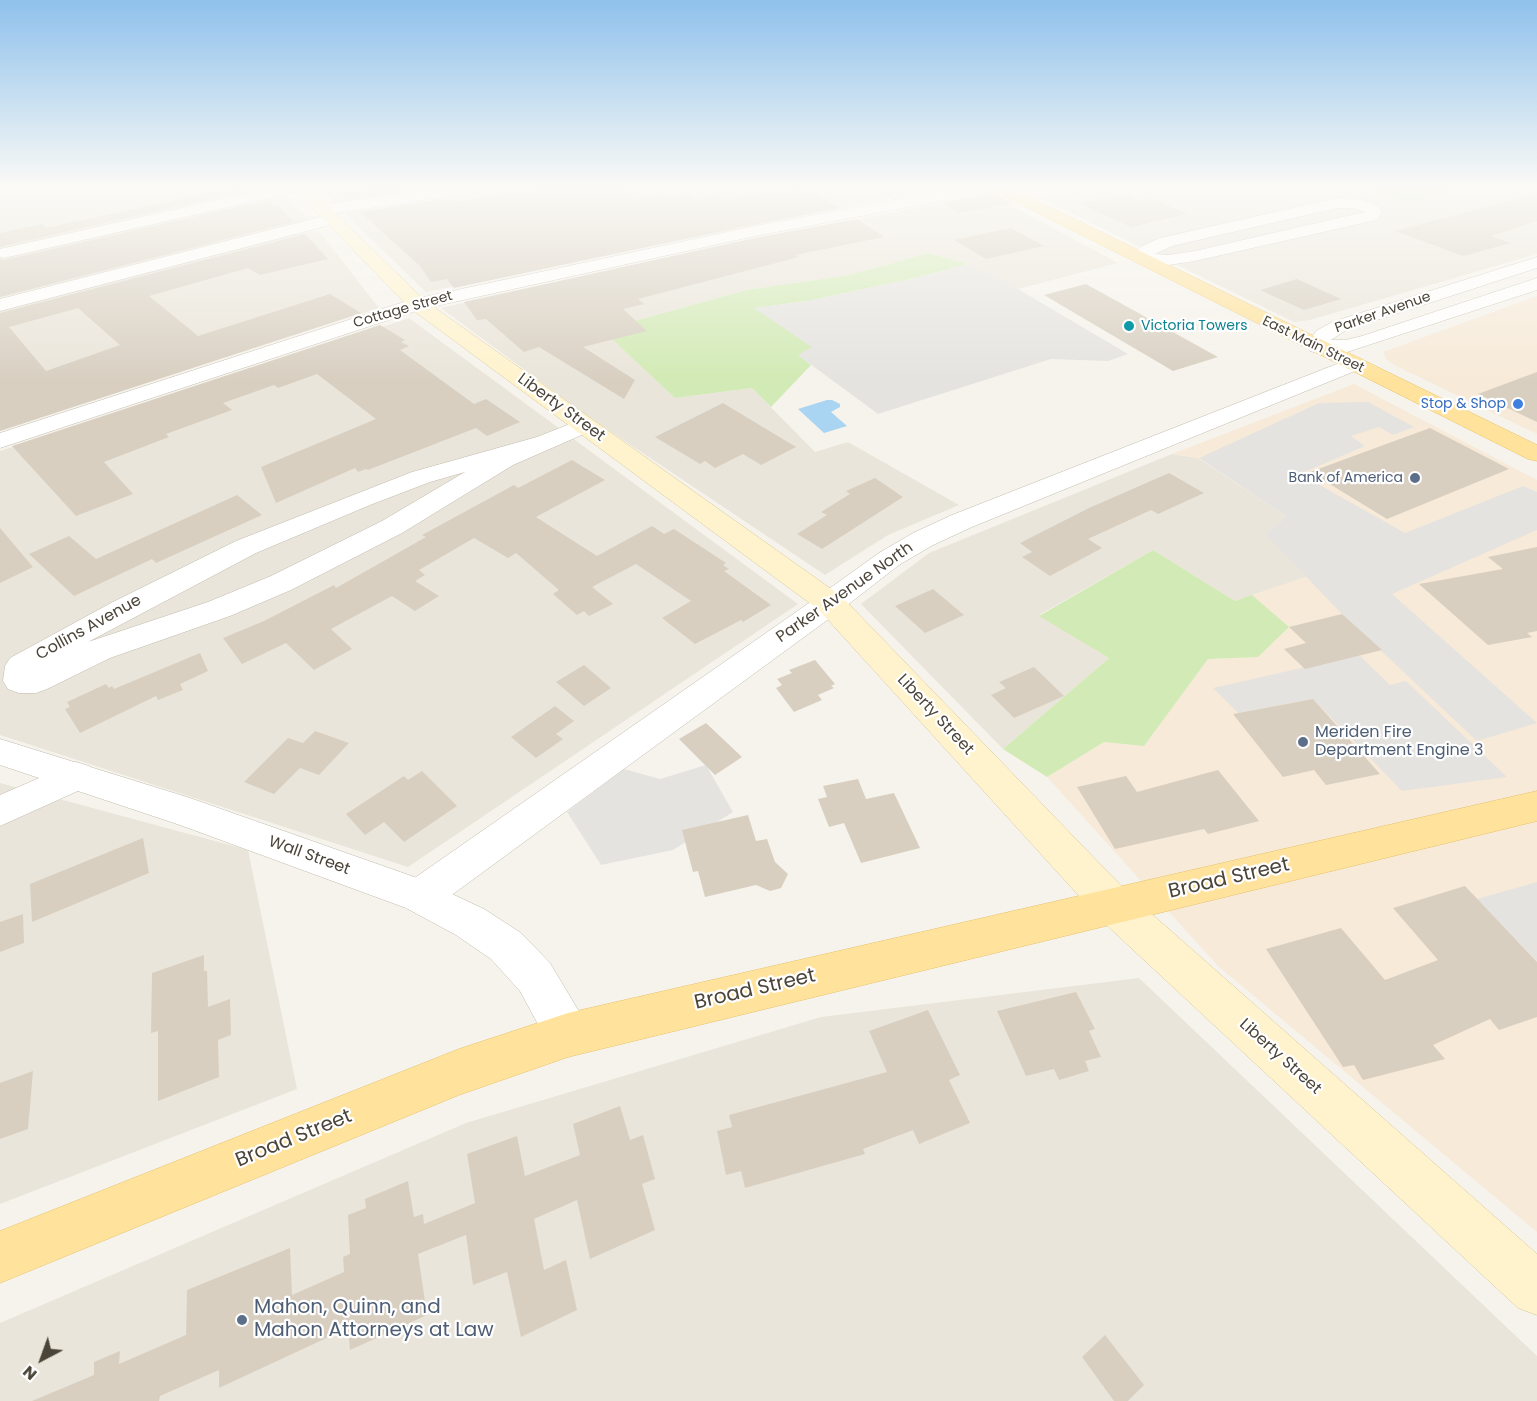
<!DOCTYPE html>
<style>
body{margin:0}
#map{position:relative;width:1537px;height:1401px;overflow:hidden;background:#f6f3ec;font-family:Poppins,sans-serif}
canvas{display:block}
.north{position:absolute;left:12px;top:1329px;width:60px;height:60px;-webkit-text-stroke:4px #fff;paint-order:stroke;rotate:221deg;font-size:16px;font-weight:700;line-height:24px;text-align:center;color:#4b4439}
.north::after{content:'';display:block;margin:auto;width:21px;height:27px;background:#4b4439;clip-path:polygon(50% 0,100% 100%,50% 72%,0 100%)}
</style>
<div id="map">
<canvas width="1537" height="1401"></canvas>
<div class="north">N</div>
</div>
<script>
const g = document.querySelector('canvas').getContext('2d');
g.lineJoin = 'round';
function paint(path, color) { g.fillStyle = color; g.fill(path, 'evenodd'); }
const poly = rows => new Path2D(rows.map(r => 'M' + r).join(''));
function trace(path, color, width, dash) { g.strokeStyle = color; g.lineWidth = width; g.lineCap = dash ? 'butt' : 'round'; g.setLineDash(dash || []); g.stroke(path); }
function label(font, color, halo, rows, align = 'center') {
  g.font = font + ' Poppins,sans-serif'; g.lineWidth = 4.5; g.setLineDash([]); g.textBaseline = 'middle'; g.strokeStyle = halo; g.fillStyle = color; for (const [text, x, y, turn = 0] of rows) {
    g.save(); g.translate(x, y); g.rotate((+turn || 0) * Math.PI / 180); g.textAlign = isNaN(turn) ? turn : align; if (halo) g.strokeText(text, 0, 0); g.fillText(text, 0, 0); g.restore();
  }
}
paint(poly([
 [0,185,275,185,310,220,0,298],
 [317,185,458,185,335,203],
 [529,185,955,185,426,292,344,213],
 [1115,185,1352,185,1409,205,1464,185,1537,185,1537,254,1310,320,1294,322,1040,198],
 [990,194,1118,263,1018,289,969,264,928,253,849,275,746,290,602,330,675,398,752,388,815,452,848,442,959,505,888,535,825,575,583,413,441,308,717,246],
 [319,231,379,308,0,429,0,311,289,235],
 [409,318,798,604,408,867,0,735,0,451],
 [1172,454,1198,458,1287,517,1307,577,1235,601,1153,550,1039,615,1109,658,1003,749,861,604,929,553],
 [0,783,248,850,297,1089,0,1204],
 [1139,978,1537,1356,1537,1401,0,1401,0,1323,466,1123,821,1017]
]), '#eae5da');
paint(poly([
 [1537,296,1537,434,1394,365,1386,359,1383,352],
 [1354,384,1537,480,1537,1232,1218,966,1047,777,1104,742,1144,746,1208,659,1258,657,1289,627,1252,595,1306,577,1265,534,1287,517,1199,458,1172,454]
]), '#f7ead8');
paint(poly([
 [1352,185,1464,185,1409,205],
 [928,253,969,264,911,279,808,301,755,308,813,347,799,355,811,365,771,407,752,388,675,398,602,330,746,290,849,275],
 [1153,550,1235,601,1252,595,1289,627,1258,657,1208,659,1144,746,1104,742,1047,777,1003,749,1109,658,1039,616]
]), '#d2eab5');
paint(poly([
 [969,264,1018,289,1128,354,1108,361,1051,359,878,414,798,355,812,347,754,308,808,301,911,279],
 [1368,402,1414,427,1393,435,1379,427,1351,436,1365,446,1300,474,1405,533,1523,486,1537,492,1537,530,1392,594,1537,723,1477,741,1342,614,1265,534,1287,517,1199,458,1319,403],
 [1359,655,1390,685,1406,681,1507,777,1402,791,1313,699,1238,713,1213,688],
 [706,765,733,812,673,850,601,865,567,812,624,769,660,779],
 [1537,882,1537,961,1477,899]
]), '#e5e3e0');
paint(poly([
 [827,400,832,400,840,404,840,407,831,412,847,426,824,433,798,409]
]), '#a9d4f2');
paint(poly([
 [245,185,255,185,258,188,0,247,0,233,43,224,45,228],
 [390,185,431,185,432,187,347,199,340,193],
 [557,185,621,185,635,199,663,195,667,198,689,194,695,199,718,195,724,199,798,188,807,195,816,193,839,208,755,224,454,288,447,279,431,282,420,266,360,212,440,200,453,200,454,202],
 [909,185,963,185,923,192],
 [994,193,1012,203,960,213,942,203],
 [1537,194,1537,221,1491,236,1511,243,1463,256,1395,231],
 [1129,195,1139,201,1150,198,1187,214,1131,227,1078,203],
 [269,200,274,206,278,205,293,222,0,297,0,259,4,260],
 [857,219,884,237,795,255,799,257,638,299,644,304,623,309,647,331,583,347,635,380,624,399,539,347,524,352,486,319,477,320,464,302,755,238],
 [1011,228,1044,246,986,259,954,240],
 [305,234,328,259,260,275,248,268,149,296,198,336,330,294,361,313,0,431,0,313],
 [78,308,120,345,46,371,9,327],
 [1297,279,1341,299,1304,310,1260,290],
 [1086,284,1218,357,1173,371,1044,295],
 [380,325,405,340,401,342,409,346,400,350,474,404,486,399,520,422,487,436,476,428,368,470,366,469,358,472,355,468,276,503,261,467,376,419,317,374,278,388,274,385,223,403,232,410,166,434,169,437,104,462,133,494,76,516,12,446],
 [1537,372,1537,422,1478,394],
 [723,403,796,447,761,465,743,454,715,468,705,461,700,464,655,437],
 [1430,428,1509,469,1387,519,1310,472],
 [572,460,605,480,536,517,597,556,652,526,664,534,674,529,726,563,723,565,729,569,724,571,771,605,743,622,741,620,695,644,662,618,691,601,636,564,592,587,613,604,589,616,584,611,577,615,553,594,559,590,516,553,508,558,474,538,419,570,425,575,415,581,439,596,415,611,392,596,331,629,352,649,314,670,286,643,242,664,223,638,264,621,334,585,336,588,426,537,422,535,514,485,518,488],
 [1169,473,1204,493,1158,514,1151,510,1088,539,1102,548,1050,576,1022,557,1032,552,1020,543,1089,508],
 [875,478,903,497,822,549,797,534,827,515,821,512,850,494,846,491],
 [237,495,262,515,156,563,152,559,74,596,29,554,69,536,96,559],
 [0,528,33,567,0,583],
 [1537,547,1537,631,1527,633,1532,637,1488,645,1419,584,1503,569,1488,557],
 [933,589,964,615,925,633,895,606],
 [1342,614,1382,650,1305,669,1284,649,1306,643,1289,627],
 [200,653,208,671,180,684,183,690,158,700,156,696,80,733,65,709,70,707,67,702,106,684,109,688,112,686,114,689],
 [815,660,835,684,831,686,834,688,818,695,822,700,794,712,776,688,782,685,777,679,792,673,789,670],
 [584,665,611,688,584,706,556,682],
 [1034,667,1064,696,1014,718,991,695,1006,688,999,682],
 [1313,699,1380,774,1326,785,1314,770,1283,777,1233,714],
 [555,706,574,721,556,734,563,739,536,758,511,737],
 [706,723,742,757,715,775,679,739],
 [315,731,349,743,319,775,300,768,274,794,244,782,288,738,303,743],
 [1218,770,1259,821,1208,834,1204,829,1115,849,1077,787,1126,776,1137,792],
 [422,771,457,806,404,842,384,822,365,835,346,814,404,776,408,780],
 [858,779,866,799,894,793,920,848,861,863,844,823,829,827,818,799,827,797,823,786],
 [748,815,756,841,767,839,775,862,788,874,781,888,770,891,756,885,705,897,698,871,693,872,682,830],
 [143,838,149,873,32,922,30,884],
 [1465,886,1537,962,1537,1017,1499,1030,1490,1019,1433,1045,1445,1059,1363,1080,1354,1065,1343,1067,1266,949,1341,928,1385,980,1438,960,1393,908],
 [23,914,24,943,0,952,0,922],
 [204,955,204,971,207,971,208,1007,230,999,231,1035,218,1040,219,1077,158,1101,158,1031,151,1033,152,973],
 [1076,992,1095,1029,1089,1031,1101,1057,1085,1061,1089,1071,1059,1080,1054,1069,1026,1076,997,1011],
 [928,1010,960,1075,949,1080,970,1123,919,1144,913,1130,863,1149,865,1154,745,1188,741,1171,726,1175,717,1131,732,1127,729,1115,887,1072,869,1031],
 [33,1071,28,1129,0,1139,0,1083],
 [620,1106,630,1140,643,1135,655,1179,642,1184,655,1230,590,1259,577,1200,534,1219,544,1270,566,1260,577,1310,521,1337,507,1272,473,1285,466,1235,418,1254,427,1315,350,1350,348,1328,219,1388,219,1370,160,1396,159,1401,32,1401,94,1375,94,1362,120,1351,119,1364,186,1335,187,1290,290,1248,292,1295,344,1272,343,1257,350,1254,348,1215,366,1208,365,1199,408,1181,414,1217,423,1214,424,1224,475,1203,467,1154,517,1136,525,1176,580,1155,573,1124],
 [1105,1335,1144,1385,1128,1401,1114,1401,1082,1357]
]), '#d8cfc1');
const minor = poly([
 [283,185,307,186,299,191,4,258,0,257,0,249,283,185],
 [460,185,499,185,491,190,323,215,315,210,323,205,460,185],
 [975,185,1002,186,994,191,755,236,422,309,0,448,0,433,410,300,755,226,975,185],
 [1060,185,1095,185,1087,190,1018,202,1010,197,1018,192,1060,185],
 [1337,198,1362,200,1378,206,1382,213,1376,220,1195,261,1168,265,1140,263,1134,262,1131,258,1140,247,1160,238,1337,198],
 [1337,208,1354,208,1365,212,1195,251,1168,255,1155,254,1172,246,1337,208],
 [332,214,338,215,340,219,338,223,0,311,0,299,332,214],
 [585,418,593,420,597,425,593,430,513,465,402,533,291,590,230,616,110,658,47,689,36,693,19,693,8,689,3,681,5,666,10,658,111,603,236,541,412,472,537,437,585,418],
 [465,472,382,521,271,576,208,602,88,642,256,553,370,505,430,482,465,472],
 [830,593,841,596,845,603,841,610,434,908,420,913,406,908,400,896,406,884,819,596,830,593],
 [76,762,89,766,94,776,89,786,0,826,0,795,76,762]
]);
const tertiary = poly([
 [1537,257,1537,268,1346,330,1331,340,1346,340,1362,336,1537,278,1537,290,1347,352,1317,353,1310,351,1306,347,1316,331,1332,322,1537,257],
 [1352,358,1360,359,1363,364,1360,369,972,527,933,545,899,565,841,610,830,613,819,610,815,603,819,596,879,553,913,533,952,515,1352,358],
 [0,739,190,798,420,879,484,909,521,933,550,963,584,1020,590,1035,584,1050,568,1057,552,1050,520,991,491,959,456,935,406,908,180,825,0,765,0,739]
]);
const secondary = poly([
 [290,185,307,185,424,300,841,596,1128,893,1537,1254,1537,1315,1518,1308,1100,919,819,610,410,308,290,185]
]);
const primary = poly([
 [985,185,1005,185,1537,445,1537,461,1528,459,988,188,985,185],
 [1537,791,1537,821,568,1057,459,1095,0,1283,0,1231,459,1049,568,1013,1537,791]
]);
trace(minor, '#c2bbae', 1);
trace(tertiary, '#c2bbae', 1);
trace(secondary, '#d6c79b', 1);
trace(primary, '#e6c16a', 1);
paint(minor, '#fff');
paint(tertiary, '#fff');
paint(secondary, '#fff3cd');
paint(primary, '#ffe39c');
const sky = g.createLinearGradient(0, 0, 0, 381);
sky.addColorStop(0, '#8fc1ec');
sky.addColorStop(0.49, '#fbfaf6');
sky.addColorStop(1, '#fbfaf600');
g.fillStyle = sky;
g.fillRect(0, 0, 1537, 381);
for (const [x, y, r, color] of [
 [1129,326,6,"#0f9aa8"],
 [1518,404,6,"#3f7fe0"],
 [1415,478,6,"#5c6f8a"],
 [1303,742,6,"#5c6f8a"],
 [242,1320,6,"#5c6f8a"]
]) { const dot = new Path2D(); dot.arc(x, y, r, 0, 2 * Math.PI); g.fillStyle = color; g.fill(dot); trace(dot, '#fff', 2); }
label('14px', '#4b4439', '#fff', [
 ["Cottage Street",403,310,-16],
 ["Parker Avenue",1383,313,-19],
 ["East Main Street",1313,345,26]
]);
label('14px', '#0d838f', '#fff', [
 ["Victoria Towers",1141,326]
], 'left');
label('14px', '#366cbe', '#fff', [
 ["Stop & Shop",1506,404]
], 'right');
label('14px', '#4e5e75', '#fff', [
 ["Bank of America",1403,478]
], 'right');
label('16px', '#4b4439', '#fff', [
 ["Liberty Street",561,408,36],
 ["Parker Avenue North",845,593,-35],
 ["Collins Avenue",89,628,-29],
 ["Liberty Street",935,715,47],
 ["Wall Street",309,856,20],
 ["Liberty Street",1280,1057,42]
]);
label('16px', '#4e5e75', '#fff', [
 ["Meriden Fire",1315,733],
 ["Department Engine 3",1315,751]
], 'left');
label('20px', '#4b4439', '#fff', [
 ["Broad Street",1229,879,-13],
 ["Broad Street",755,990,-13],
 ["Broad Street",294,1139,-22]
]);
label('20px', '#4e5e75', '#fff', [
 ["Mahon, Quinn, and",254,1308],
 ["Mahon Attorneys at Law",254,1331]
], 'left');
</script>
